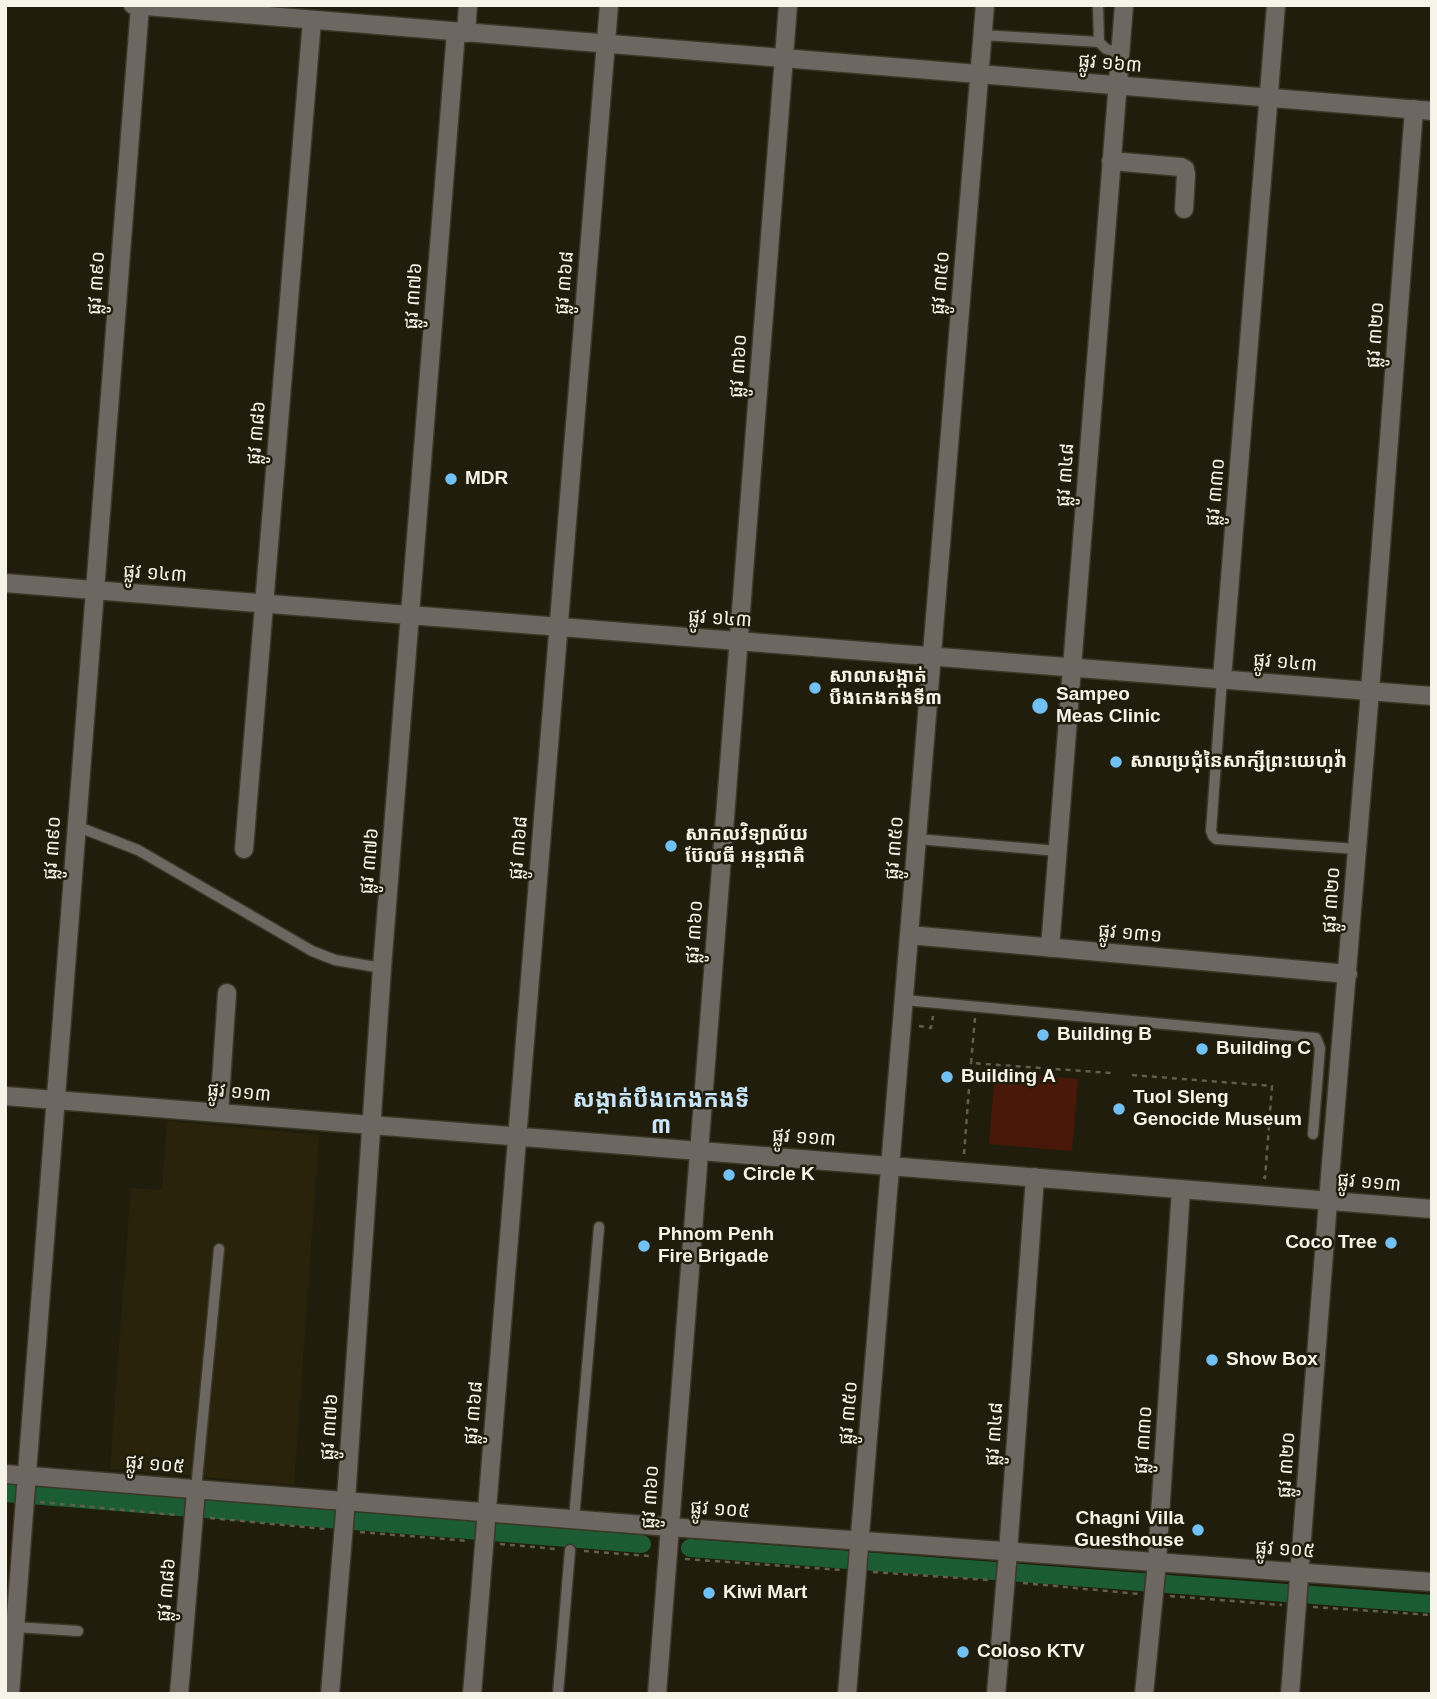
<!DOCTYPE html>
<meta charset="utf-8">
<style>
body{margin:0}
#map{position:relative;width:1437px;height:1699px;overflow:hidden;background:#211d0d;font-family:Helvetica,sans-serif}
canvas{display:block}
.frame{position:absolute;inset:0;border:7px solid #f6f4e9;pointer-events:none}
</style>
<div id="map">
<canvas width="1437" height="1699"></canvas>
<div class="frame"></div>
</div>
<script>
const g = document.querySelector('canvas').getContext('2d');
g.lineJoin = 'round';
function paint(path, color) { g.fillStyle = color; g.fill(path, 'evenodd'); }
const poly = rows => new Path2D(rows.map(r => 'M' + r).join(''));
function trace(path, color, width, dash) { g.strokeStyle = color; g.lineWidth = width; g.lineCap = dash ? 'butt' : 'round'; g.setLineDash(dash || []); g.stroke(path); }
function label(font, color, halo, rows, align = 'center') {
  g.font = font + ' Helvetica,"Noto Sans Khmer",sans-serif'; g.lineWidth = 5; g.setLineDash([]); g.textBaseline = 'middle'; g.strokeStyle = halo; g.fillStyle = color; for (const [text, x, y, turn = 0] of rows) {
    g.save(); g.translate(x, y); g.rotate((+turn || 0) * Math.PI / 180); g.textAlign = isNaN(turn) ? turn : align; if (halo) g.strokeText(text, 0, 0); g.fillText(text, 0, 0); g.restore();
  }
}
paint(poly([
 [167,1121,319,1135,294,1485,110,1469,131,1188,162,1190]
]), '#29230c');
paint(poly([
 [995,1072,1078,1079,1072,1151,989,1144]
]), '#491808');
trace(poly([
 [5,1493,642,1544],
 [690,1548,1432,1604]
]), '#1c5c34', 18);
const service = poly([
 [1098,5,1099,42,1106,49,1120,53],
 [982,35,1099,42],
 [1222,679,1211,831,1213,836,1216,839,1357,849],
 [76,826,138,850,312,951,335,960,382,968],
 [917,839,1058,851],
 [904,1000,1316,1038,1320,1048,1313,1134],
 [196,1490,219,1249],
 [574,1519,599,1227],
 [15,1627,78,1631],
 [558,1694,570,1550]
]);
const minor = poly([
 [466,33,468,5],
 [1111,161,1181,167,1185,169,1186,175,1184,209],
 [5,583,1432,696],
 [1222,679,1276,5],
 [244,849,312,20],
 [909,935,1348,974],
 [1050,948,1124,5],
 [5,1096,1432,1209],
 [219,1113,227,993],
 [10,1694,140,6],
 [179,1694,196,1490],
 [330,1694,346,1500,382,968,456,32],
 [472,1694,609,5],
 [847,1694,985,5],
 [996,1694,1008,1552,1035,1177],
 [1144,1694,1157,1562,1181,1189],
 [1290,1694,1328,1201,1370,691,1414,109]
]);
const tertiary = poly([
 [133,5,1432,111],
 [5,1474,670,1527,1432,1582],
 [657,1694,788,5]
]);
trace(service, '#3b3727', 13);
trace(minor, '#3b3727', 21);
trace(tertiary, '#3b3727', 21);
trace(poly([
 [975,1018,971,1063,1111,1073],
 [919,1026,931,1028,933,1016],
 [1132,1075,1272,1086,1265,1178,1263,1177],
 [964,1154,971,1063],
 [40,1502,176,1515],
 [210,1518,326,1529],
 [360,1532,469,1541],
 [500,1544,556,1549],
 [584,1551,650,1556],
 [685,1559,842,1570],
 [873,1572,989,1580],
 [1023,1583,1139,1594],
 [1170,1596,1282,1605],
 [1313,1607,1432,1615]
]), '#615e4f', 2.5, [5, 5]);
trace(service, '#6d6761', 10);
trace(minor, '#6d6761', 18);
trace(tertiary, '#6d6761', 18);
for (const [x, y, r, color] of [
 [451,479,7,"#71c1f4"],
 [815,688,7,"#71c1f4"],
 [1040,706,9,"#71c1f4"],
 [1116,762,7,"#71c1f4"],
 [671,846,7,"#71c1f4"],
 [1043,1035,7,"#71c1f4"],
 [1202,1049,7,"#71c1f4"],
 [947,1077,7,"#71c1f4"],
 [1119,1109,7,"#71c1f4"],
 [729,1175,7,"#71c1f4"],
 [1391,1243,7,"#71c1f4"],
 [644,1246,7,"#71c1f4"],
 [1212,1360,7,"#71c1f4"],
 [1198,1530,7,"#71c1f4"],
 [709,1593,7,"#71c1f4"],
 [963,1652,7,"#71c1f4"]
]) { const dot = new Path2D(); dot.arc(x, y, r, 0, 2 * Math.PI); g.fillStyle = color; g.fill(dot); trace(dot, '#211d0d', 2.5); }
label('19px', '#f6f4e9', '#211d0d', [
 ["ផ្លូវ ១៦៣",1110,64,5],
 ["ផ្លូវ ៣៩០",97,283,-86],
 ["ផ្លូវ ៣៦៨",565,283,-85],
 ["ផ្លូវ ៣៥០",941,283,-85],
 ["ផ្លូវ ៣៧៦",414,296,-86],
 ["ផ្លូវ ៣២០",1376,335,-86],
 ["ផ្លូវ ៣៦០",739,366,-86],
 ["ផ្លូវ ៣៨៦",257,433,-85],
 ["ផ្លូវ ៣៤៨",1066,475,-86],
 ["ផ្លូវ ៣៣០",1216,492,-85],
 ["ផ្លូវ ១៤៣",155,574,4],
 ["ផ្លូវ ១៤៣",720,619,4],
 ["ផ្លូវ ១៤៣",1285,663,5],
 ["ផ្លូវ ៣៩០",53,848,-86],
 ["ផ្លូវ ៣៦៨",519,848,-85],
 ["ផ្លូវ ៣៥០",895,848,-85],
 ["ផ្លូវ ៣៧៦",370,861,-85],
 ["ផ្លូវ ៣២០",1332,900,-86],
 ["ផ្លូវ ៣៦០",695,932,-86],
 ["ផ្លូវ ១៣១",1130,934,5],
 ["ផ្លូវ ១១៣",239,1093,5],
 ["ផ្លូវ ១១៣",804,1138,4],
 ["ផ្លូវ ១១៣",1369,1183,5],
 ["ផ្លូវ ៣៦៨",474,1413,-85],
 ["ផ្លូវ ៣៥០",849,1413,-85],
 ["ផ្លូវ ៣៧៦",330,1427,-86],
 ["ផ្លូវ ៣៤៨",995,1434,-86],
 ["ផ្លូវ ៣៣០",1144,1440,-86],
 ["ផ្លូវ ១០៥",155,1465,5],
 ["ផ្លូវ ៣២០",1287,1465,-86],
 ["ផ្លូវ ៣៦០",651,1497,-86],
 ["ផ្លូវ ១០៥",720,1510,4],
 ["ផ្លូវ ១០៥",1285,1550,4],
 ["ផ្លូវ ៣៨៦",167,1590,-85]
]);
label('bold 19px', '#f6f4e9', '#211d0d', [
 ["MDR",465,479],
 ["សាលាសង្កាត់",829,677],
 ["បឹងកេងកងទី៣",829,699],
 ["Sampeo",1056,695],
 ["Meas Clinic",1056,717],
 ["សាលប្រជុំនៃសាក្សីព្រះយេហូវ៉ា",1130,762],
 ["សាកលវិទ្យាល័យ",685,835],
 ["ប៊ែលធី អន្តរជាតិ",685,857],
 ["Building B",1057,1035],
 ["Building C",1216,1049],
 ["Building A",961,1077],
 ["Tuol Sleng",1133,1098],
 ["Genocide Museum",1133,1120],
 ["Circle K",743,1175],
 ["Phnom Penh",658,1235],
 ["Fire Brigade",658,1257],
 ["Coco Tree",1377,1243,"right"],
 ["Show Box",1226,1360],
 ["Chagni Villa",1184,1519,"right"],
 ["Guesthouse",1184,1541,"right"],
 ["Kiwi Mart",723,1593],
 ["Coloso KTV",977,1652]
], 'left');
label('bold 23px', '#c8e4f7', '#211d0d', [
 ["សង្កាត់បឹងកេងកងទី",661,1101],
 ["៣",661,1127]
]);
</script>
